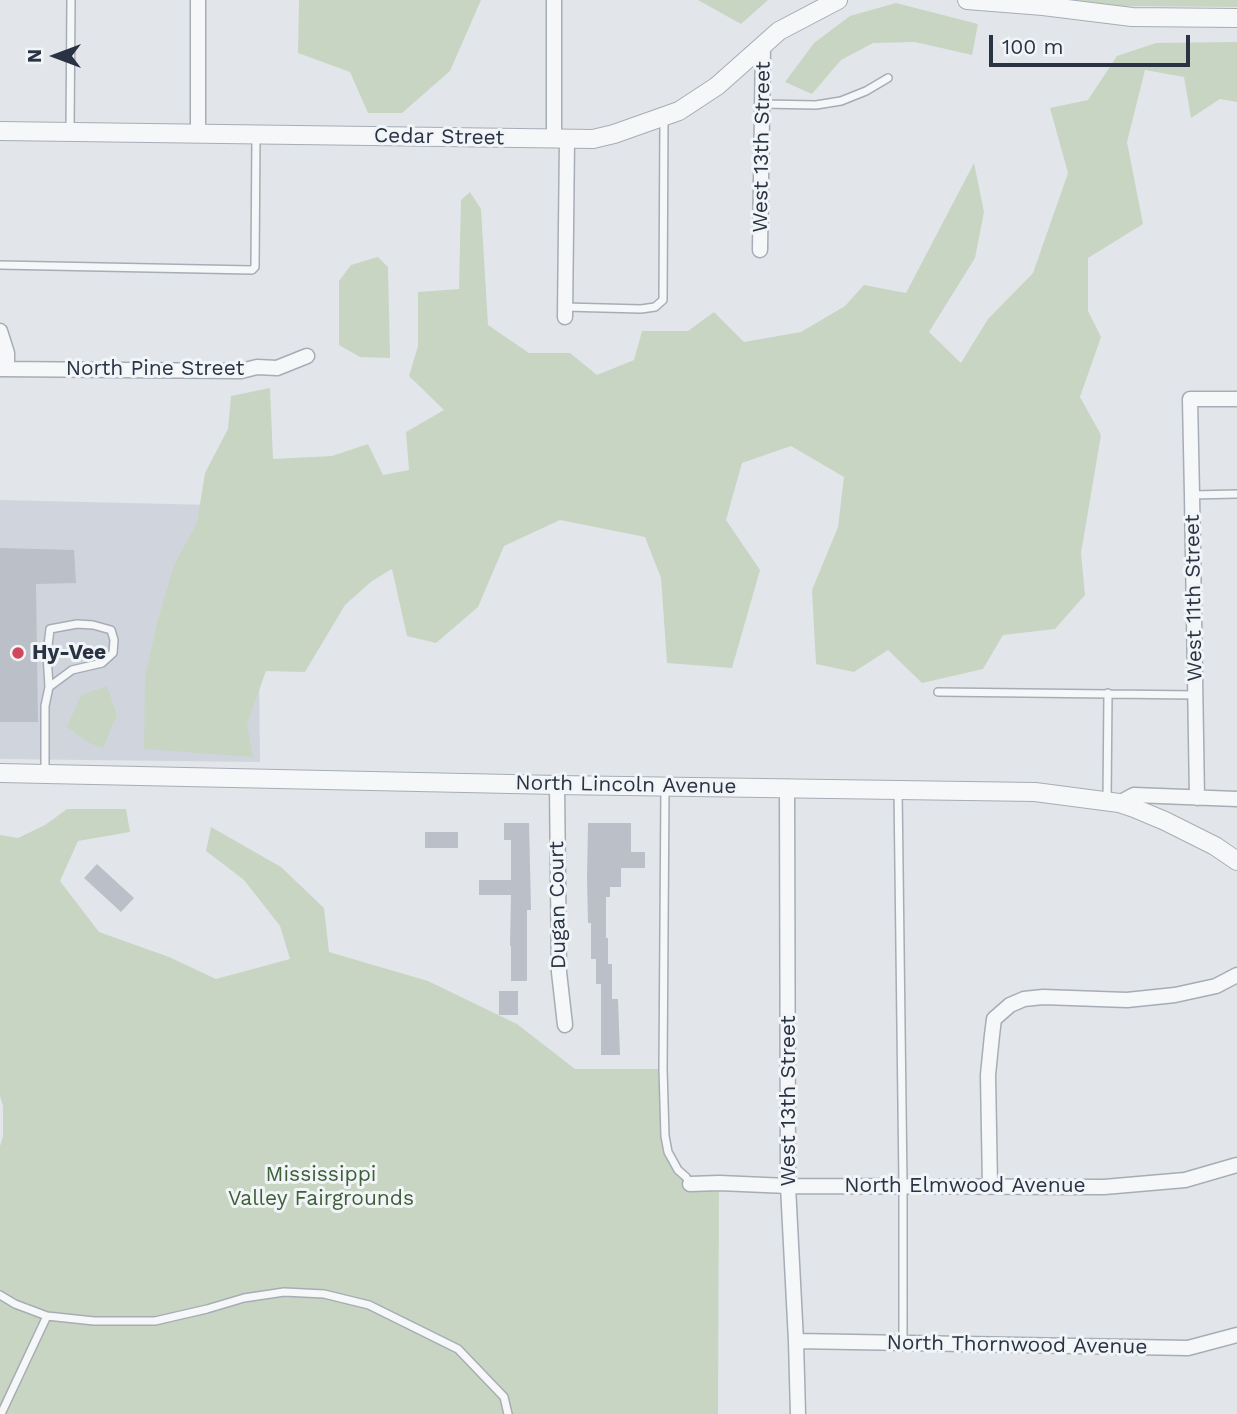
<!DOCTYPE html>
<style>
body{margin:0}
#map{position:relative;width:1237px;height:1414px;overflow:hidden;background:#e2e6eb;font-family:"Work Sans",sans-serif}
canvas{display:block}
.north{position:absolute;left:21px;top:21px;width:70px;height:70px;-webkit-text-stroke:5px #f2f5f8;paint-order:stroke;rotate:270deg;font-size:19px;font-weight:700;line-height:28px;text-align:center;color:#2a3343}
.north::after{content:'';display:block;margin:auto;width:24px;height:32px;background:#2a3343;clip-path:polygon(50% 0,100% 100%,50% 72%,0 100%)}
.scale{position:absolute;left:989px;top:35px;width:201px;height:32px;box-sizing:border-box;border:4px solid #2a3343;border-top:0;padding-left:9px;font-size:21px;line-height:24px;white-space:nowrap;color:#2a3343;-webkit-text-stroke:5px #f2f5f8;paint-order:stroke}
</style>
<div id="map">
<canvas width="1237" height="1414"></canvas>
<div class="north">N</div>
<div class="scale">100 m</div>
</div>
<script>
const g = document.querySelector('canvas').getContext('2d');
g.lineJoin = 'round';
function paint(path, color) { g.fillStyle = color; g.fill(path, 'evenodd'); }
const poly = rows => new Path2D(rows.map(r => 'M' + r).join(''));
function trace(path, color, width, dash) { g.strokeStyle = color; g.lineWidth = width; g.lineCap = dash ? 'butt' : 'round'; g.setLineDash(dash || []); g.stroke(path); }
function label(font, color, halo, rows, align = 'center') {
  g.font = font + ' "Work Sans",sans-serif'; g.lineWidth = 6; g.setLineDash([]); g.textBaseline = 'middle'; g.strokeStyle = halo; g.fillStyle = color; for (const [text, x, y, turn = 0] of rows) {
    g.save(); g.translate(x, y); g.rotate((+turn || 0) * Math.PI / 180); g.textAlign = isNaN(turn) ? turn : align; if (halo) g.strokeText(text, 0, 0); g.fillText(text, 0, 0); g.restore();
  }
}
paint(poly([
 [0,500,257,506,260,762,0,759]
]), '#d0d5dd');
paint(poly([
 [299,0,481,0,450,71,402,113,368,113,350,72,298,53],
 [698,0,768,0,741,24],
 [1059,0,1237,0,1237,7,1113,6],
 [896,3,978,24,972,55,915,42,873,43,841,60,812,94,785,82,814,43,850,16],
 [1237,42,1237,102,1220,99,1191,118,1184,77,1145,70,1127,142,1143,224,1088,258,1088,311,1101,337,1080,397,1101,435,1081,553,1085,595,1055,629,1003,635,983,669,922,683,888,650,854,672,816,664,812,590,838,527,844,477,791,446,742,463,726,520,760,570,732,668,667,663,661,578,645,537,560,520,504,546,478,607,436,643,407,636,392,569,372,581,345,605,305,672,266,671,247,724,253,757,144,749,145,677,157,623,174,565,197,523,205,473,228,429,231,396,270,388,273,459,332,456,368,444,383,475,409,470,406,432,444,410,409,376,418,346,418,292,459,289,461,200,470,192,481,209,488,325,529,353,570,353,597,375,634,360,642,331,688,331,714,312,744,342,801,332,845,306,864,285,906,293,974,163,984,212,975,258,929,332,961,363,988,319,1033,273,1068,173,1050,108,1088,100,1117,56,1156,43],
 [378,257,388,267,390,358,360,357,339,345,339,281,351,265],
 [107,686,117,715,103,748,89,743,67,727,81,695],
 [67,809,126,809,130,832,78,841,60,881,99,932,169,957,216,979,290,959,280,926,244,880,206,851,211,827,281,867,324,908,329,952,428,981,517,1024,575,1069,663,1069,669,1152,686,1177,719,1183,718,1414,0,1414,0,1146,3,1136,3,1106,0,1096,0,835,18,838,45,825]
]), '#c8d5c3');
paint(poly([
 [0,548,74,550,76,583,36,584,38,722,0,722],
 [504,823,529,823,531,910,527,910,527,981,511,981,511,946,510,946,511,895,479,895,479,880,511,880,511,840,504,840],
 [588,823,631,823,631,852,645,852,645,868,621,868,621,887,610,887,610,897,606,897,606,938,608,938,608,964,612,964,612,999,618,999,620,1055,601,1055,601,984,596,984,596,959,591,959,591,923,588,923,587,878],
 [425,832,458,832,458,848,425,848],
 [97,864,134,898,121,912,84,878],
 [499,991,518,991,518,1015,499,1015]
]), '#babfc8');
const service = poly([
 [762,104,816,105,841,101,866,91,888,78],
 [70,132,71,0],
 [0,265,252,270,255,267,256,136],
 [565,307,641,309,655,307,663,300,664,117],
 [1192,495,1237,494],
 [938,692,1196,695],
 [45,773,45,706,49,687,72,670,102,663,113,653,114,640,111,630,93,625,77,624,50,629,47,654,49,687],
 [665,787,663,1069,665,1136,668,1152,678,1170,686,1177,690,1184],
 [898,789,903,1185,903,1343],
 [1107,801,1108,693],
 [0,1295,15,1304,47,1316,94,1321,155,1321,207,1309,244,1298,284,1292,324,1294,369,1305,458,1349,504,1397,508,1414],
 [1,1414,47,1316]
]);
const minor = poly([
 [554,0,554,139],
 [198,134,198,0],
 [760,250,763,44],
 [565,317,567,139],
 [0,331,7,353,7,369],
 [0,369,241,371,257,367,277,368,307,356],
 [557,785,559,972,565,1025],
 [787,787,788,1186,796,1341,798,1414],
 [1197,798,1192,495,1190,399,1237,399],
 [1119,803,1134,795,1237,799],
 [690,1184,719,1183,788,1186,1104,1187,1185,1180,1237,1165],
 [990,1186,988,1075,992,1035,994,1019,1010,1005,1024,999,1043,997,1127,1000,1175,995,1216,986,1237,975],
 [796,1341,1188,1348,1237,1335]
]);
const tertiary = poly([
 [967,0,1043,6,1132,17,1237,18],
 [0,131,593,139,614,134,679,111,717,86,779,31,838,0],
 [0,773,557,785,1035,792,1119,803,1134,808,1165,821,1215,846,1237,861]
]);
trace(service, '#a7adb5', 10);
trace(minor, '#a7adb5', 17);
trace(tertiary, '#a7adb5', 20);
trace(service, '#f5f7f9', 7);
trace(minor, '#f5f7f9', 14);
trace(tertiary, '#f5f7f9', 18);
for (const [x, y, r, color] of [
 [18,653,7,"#d04859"]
]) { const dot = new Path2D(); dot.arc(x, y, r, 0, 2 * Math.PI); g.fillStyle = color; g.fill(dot); trace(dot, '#f2f5f8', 2.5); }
label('21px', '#2a3343', '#f2f5f8', [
 ["Cedar Street",439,137,1],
 ["West 13th Street",762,147,-89],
 ["North Pine Street",155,369],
 ["West 11th Street",1194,598,-91],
 ["North Lincoln Avenue",626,785,1],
 ["Dugan Court",558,905,-91],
 ["West 13th Street",789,1101,-90],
 ["North Elmwood Avenue",965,1186],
 ["North Thornwood Avenue",1017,1345,1]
]);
label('bold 21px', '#2a3343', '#f2f5f8', [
 ["Hy-Vee",32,653]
], 'left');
label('21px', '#3e5f37', '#f2f5f8', [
 ["Mississippi",321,1175],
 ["Valley Fairgrounds",321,1199]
]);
</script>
